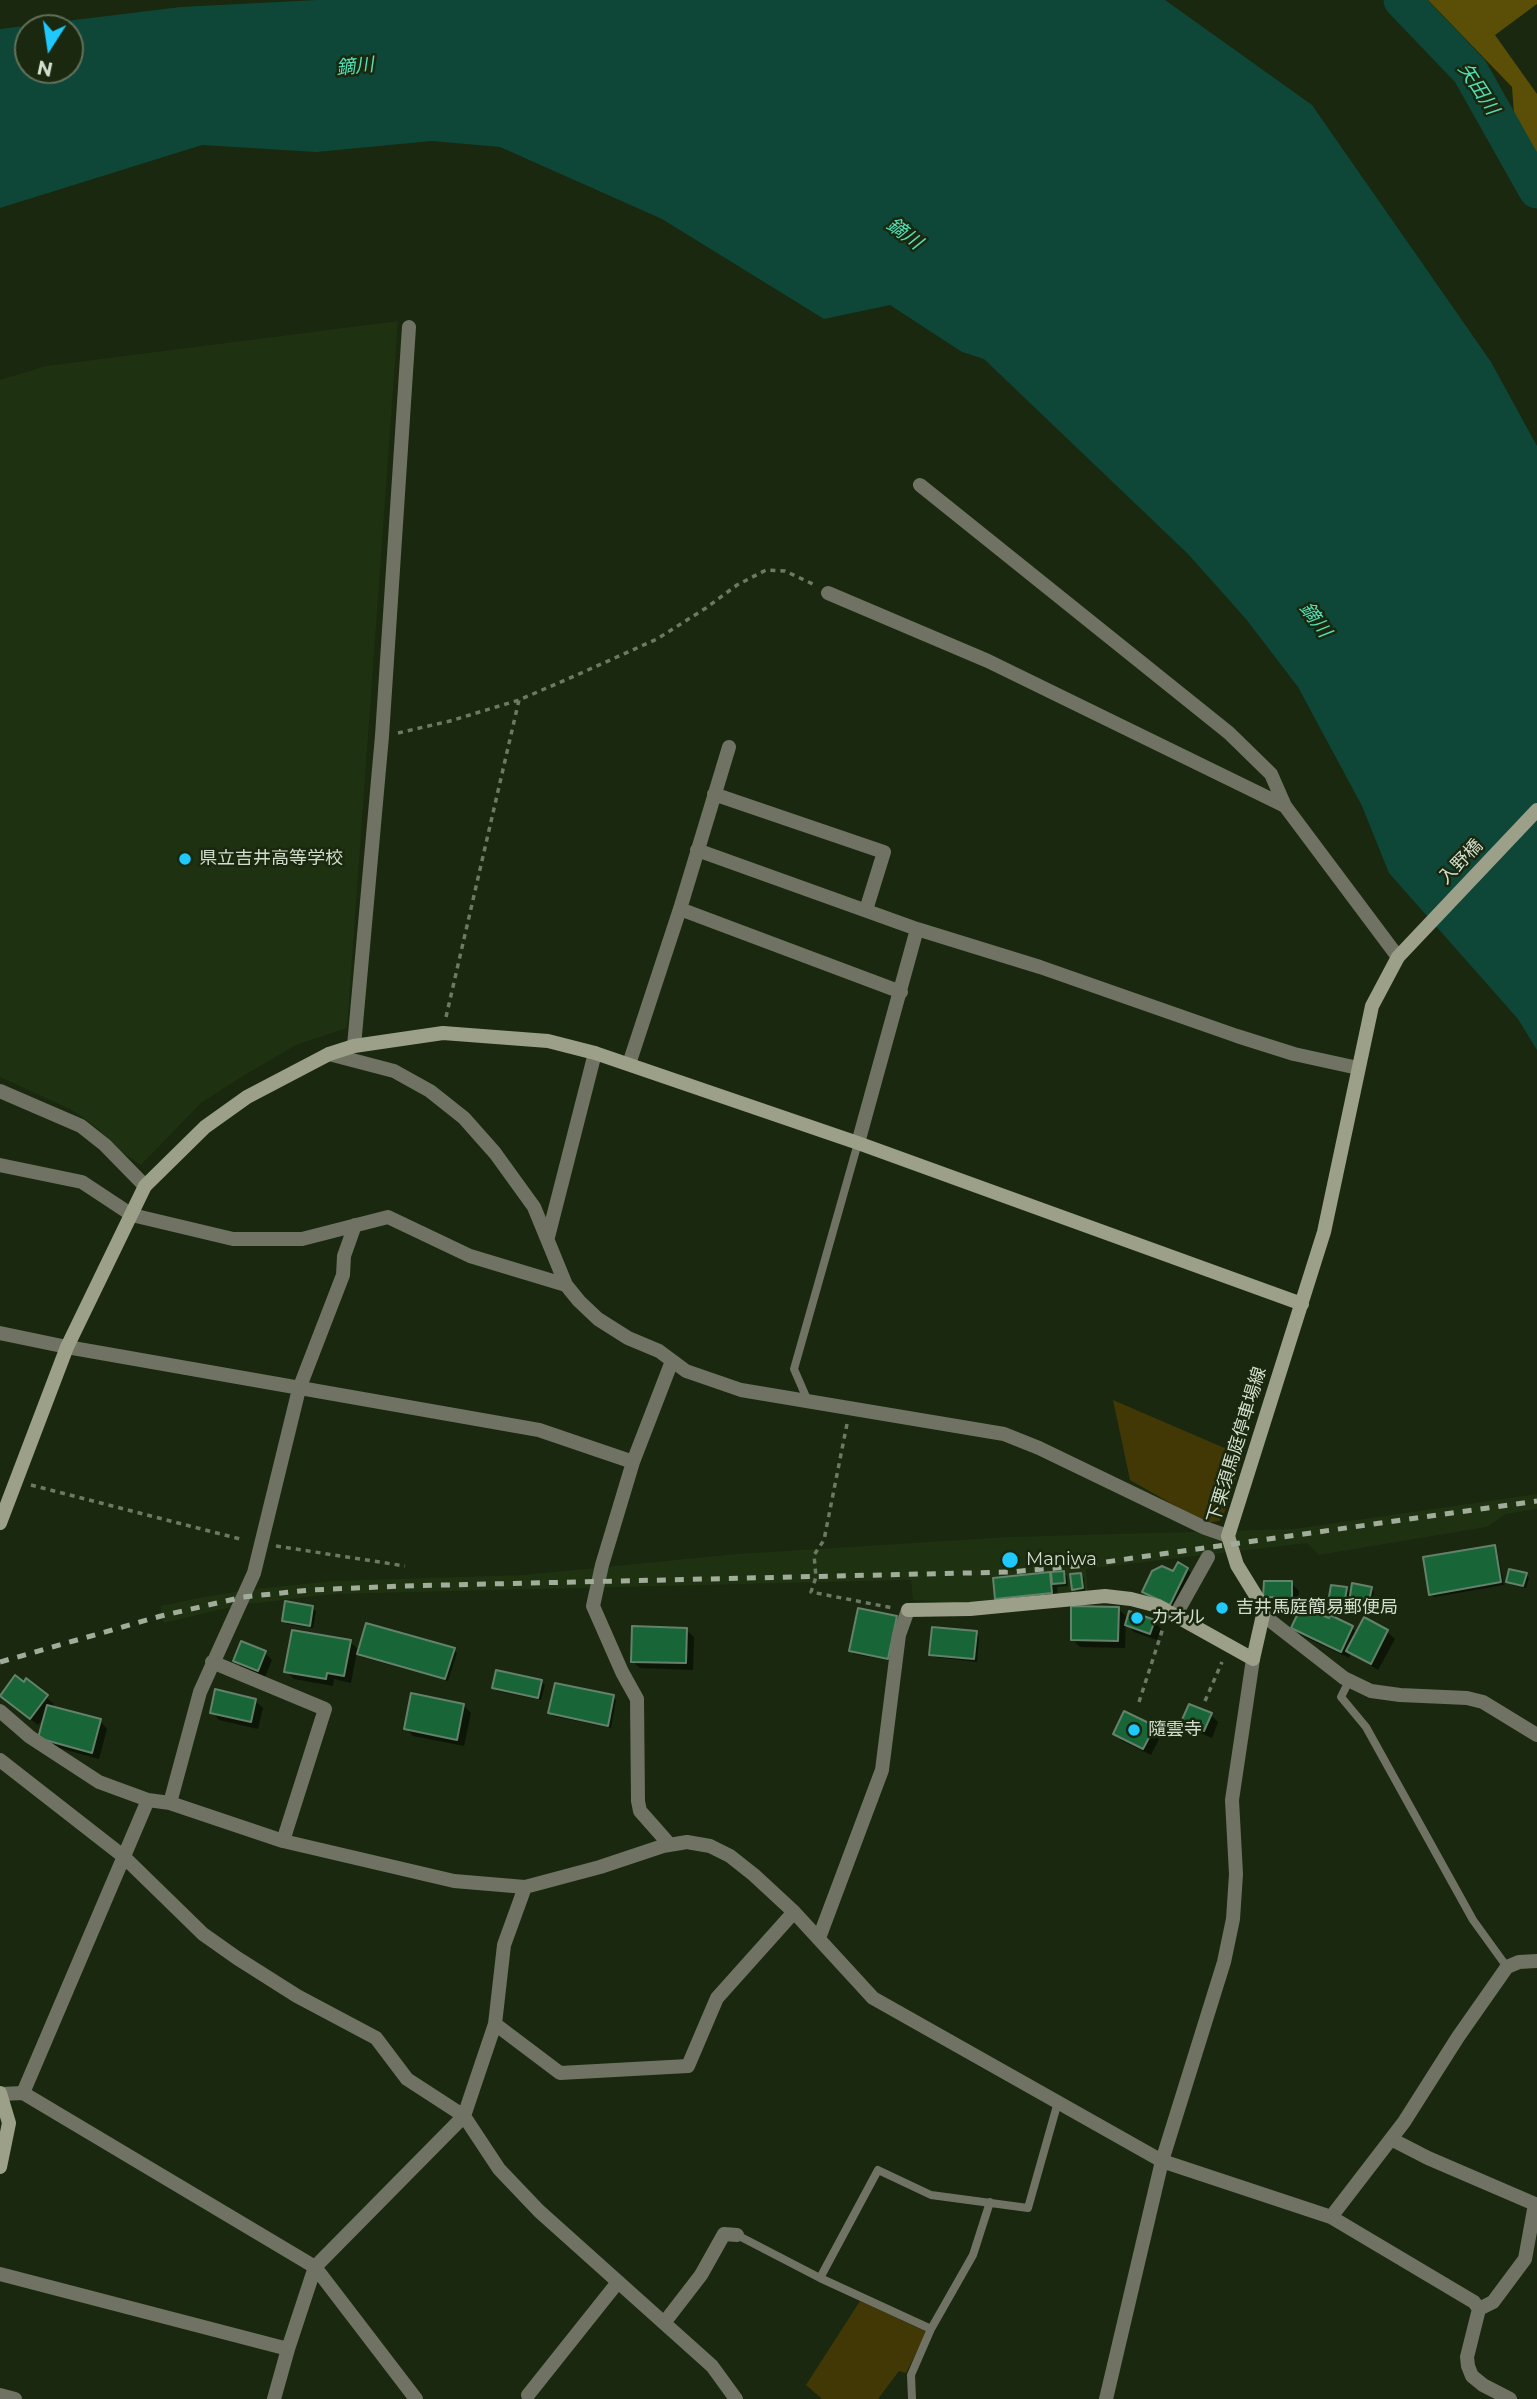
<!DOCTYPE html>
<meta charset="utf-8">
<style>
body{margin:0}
#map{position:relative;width:1537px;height:2399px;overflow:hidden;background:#19280e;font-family:Montserrat,sans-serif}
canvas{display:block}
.north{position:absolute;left:14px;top:14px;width:70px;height:70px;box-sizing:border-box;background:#19280e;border:2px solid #63705a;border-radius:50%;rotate:192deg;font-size:19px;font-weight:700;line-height:28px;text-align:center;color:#d3ddcd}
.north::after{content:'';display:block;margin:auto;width:24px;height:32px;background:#1fc9fd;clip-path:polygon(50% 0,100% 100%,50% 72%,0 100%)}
</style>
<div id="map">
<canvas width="1537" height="2399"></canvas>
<div class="north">N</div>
</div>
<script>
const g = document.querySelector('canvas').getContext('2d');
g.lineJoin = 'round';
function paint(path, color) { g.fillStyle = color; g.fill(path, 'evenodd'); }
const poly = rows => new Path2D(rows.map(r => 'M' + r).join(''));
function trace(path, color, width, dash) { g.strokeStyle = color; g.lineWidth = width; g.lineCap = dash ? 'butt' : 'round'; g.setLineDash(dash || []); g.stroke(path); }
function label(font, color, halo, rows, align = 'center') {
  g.font = font + ' Montserrat,"Noto Sans JP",sans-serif'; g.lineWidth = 5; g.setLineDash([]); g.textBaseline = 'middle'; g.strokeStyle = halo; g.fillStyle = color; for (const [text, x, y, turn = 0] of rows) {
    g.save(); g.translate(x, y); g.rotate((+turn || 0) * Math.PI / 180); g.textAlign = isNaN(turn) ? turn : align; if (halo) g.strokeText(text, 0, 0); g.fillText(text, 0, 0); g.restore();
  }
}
paint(poly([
 [398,321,347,1028,296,1045,238,1079,200,1104,141,1165,120,1151,97,1128,74,1111,0,1077,0,380,46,366],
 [1537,1494,1537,1509,1506,1514,1487,1527,1319,1555,1307,1543,1086,1569,1088,1593,972,1604,913,1600,911,1580,335,1594,240,1605,164,1623,161,1616,161,1606,198,1598,246,1590,332,1581,523,1575,737,1554,1008,1537,1293,1529]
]), '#1e3111');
paint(poly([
 [1113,1400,1243,1456,1223,1517,1219,1521,1205,1523,1130,1480],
 [860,2301,927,2332,906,2373,899,2371,878,2399,822,2399,806,2385]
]), '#413806');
paint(poly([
 [1428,0,1537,0,1537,4,1495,35,1537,94,1537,178,1515,127,1512,87]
]), '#5b4e07');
paint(poly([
 [317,0,1165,0,1312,105,1491,362,1537,446,1537,1050,1518,1019,1389,873,1362,806,1298,687,1246,619,1188,554,984,359,962,352,890,305,824,319,662,219,500,147,432,141,316,152,202,145,0,208,0,29,181,7],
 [28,28,70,28,70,70,28,70]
]), '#0e4738');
paint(poly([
 [1494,1547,1497,1550,1504,1585,1434,1597,1431,1594],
 [1187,1569,1195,1577,1178,1611,1152,1599,1144,1592,1173,1573],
 [1063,1573,1067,1576,1068,1586,1057,1587,1058,1600,1004,1605,997,1598,1049,1574,1053,1578],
 [1526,1574,1529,1578,1526,1588,1512,1585,1508,1581],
 [1080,1575,1084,1578,1085,1591,1077,1592,1074,1589],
 [1291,1583,1299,1591,1298,1605,1272,1604,1265,1596],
 [1371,1588,1374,1592,1371,1608,1354,1605,1348,1599,1347,1608,1333,1606,1330,1603,1346,1589,1352,1595],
 [312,1608,316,1611,313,1628,287,1624,284,1620],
 [1118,1609,1126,1616,1125,1648,1080,1647,1073,1640],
 [896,1618,899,1621,891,1661,854,1654,851,1651],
 [1365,1620,1387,1632,1395,1639,1378,1670,1351,1653,1349,1658,1300,1635,1293,1628,1352,1628,1358,1633],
 [1154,1621,1161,1629,1157,1640,1134,1632,1127,1625],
 [686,1630,694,1637,693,1670,640,1668,632,1661],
 [976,1633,979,1636,977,1662,934,1657,931,1654],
 [350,1642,360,1651,454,1650,457,1653,448,1681,362,1657,357,1651,351,1683,334,1679,333,1686,294,1679,286,1671],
 [265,1653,272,1660,265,1677,242,1668,235,1660],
 [27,1681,54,1704,51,1708,100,1721,107,1729,99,1759,48,1745,47,1714,38,1725,2,1696,25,1685],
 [541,1682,545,1685,541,1700,497,1691,494,1688],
 [613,1697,616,1700,611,1728,553,1716,550,1713],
 [255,1701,263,1708,258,1729,219,1720,212,1712],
 [464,1706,471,1713,464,1746,413,1736,406,1728],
 [1211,1715,1218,1722,1212,1738,1191,1729,1183,1722],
 [1153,1728,1161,1735,1151,1755,1122,1741,1115,1734]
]), '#0007');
trace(poly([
 [1402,0,1470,71,1537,190]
]), '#0e4738', 37);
const building = poly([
 [1495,1545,1501,1582,1429,1595,1423,1557,1495,1545],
 [1178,1562,1188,1568,1170,1605,1142,1592,1152,1571,1162,1566,1173,1571,1178,1562],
 [1509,1569,1527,1573,1523,1586,1506,1582,1509,1569],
 [1064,1571,1065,1583,1052,1584,1051,1572,1064,1571],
 [1050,1572,1052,1593,995,1599,993,1578,1050,1572],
 [1081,1573,1083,1588,1072,1590,1070,1574,1081,1573],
 [1264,1581,1292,1581,1292,1598,1263,1597,1264,1581],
 [1352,1583,1372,1587,1368,1606,1349,1602,1352,1583],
 [1331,1585,1347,1587,1344,1606,1328,1603,1331,1585],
 [285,1601,313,1606,310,1626,282,1621,285,1601],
 [1071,1606,1119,1607,1118,1641,1071,1640,1071,1606],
 [858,1608,897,1616,888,1659,849,1651,858,1608],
 [1129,1611,1155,1620,1150,1634,1125,1625,1129,1611],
 [1299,1611,1311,1616,1313,1611,1329,1618,1330,1615,1353,1626,1341,1652,1291,1628,1299,1611],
 [1364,1617,1388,1630,1371,1664,1346,1651,1364,1617],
 [366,1623,455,1648,445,1679,357,1654,366,1623],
 [632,1626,687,1628,686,1663,631,1662,632,1626],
 [932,1627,977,1631,974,1659,929,1655,932,1627],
 [292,1630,351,1640,344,1676,327,1673,326,1679,284,1672,292,1630],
 [241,1641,266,1651,258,1671,233,1661,241,1641],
 [496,1670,542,1680,538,1698,492,1688,496,1670],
 [15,1675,24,1682,26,1678,48,1695,30,1719,0,1696,15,1675],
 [555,1683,614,1695,608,1726,548,1713,555,1683],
 [215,1689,256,1699,251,1722,210,1713,215,1689],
 [411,1693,464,1704,457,1740,404,1729,411,1693],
 [1189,1704,1212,1713,1204,1731,1181,1722,1189,1704],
 [47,1705,101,1719,92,1753,38,1738,47,1705],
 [1124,1711,1155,1726,1143,1749,1113,1734,1124,1711]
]);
paint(building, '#186638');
trace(building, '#63816b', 2);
trace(poly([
 [398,733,450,721,519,700,579,674,657,639,706,608,737,585,766,570,785,571,815,585],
 [446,1017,519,700],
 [847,1424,824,1540,814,1555,816,1577,811,1592,893,1608],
 [31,1485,244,1540],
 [276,1546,405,1566],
 [1205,1701,1222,1662],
 [1139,1702,1163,1628]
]), '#6d7964', 3.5, [5, 5]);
trace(poly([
 [807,1399,794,1369,858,1143],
 [1349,1681,1341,1697,1366,1727,1473,1920,1507,1967],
 [737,2235,820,2278,931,2329,911,2375,912,2399],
 [820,2278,878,2170,931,2195,1028,2208,1058,2102],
 [931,2329,973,2255,990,2202]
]), '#707264', 8);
trace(poly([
 [920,485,1229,733,1271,774,1285,806],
 [828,593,988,661,1285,806,1398,957],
 [714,794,884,852,866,910],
 [697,850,917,929,1040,967,1237,1036,1294,1054,1358,1068],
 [680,909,901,992],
 [354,1046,382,736,409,327],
 [329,1054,394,1071,430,1091,464,1118,495,1153,534,1207,566,1285,579,1301,598,1319,628,1338,659,1351,686,1371,741,1390,1004,1434,1039,1448,1205,1528,1228,1536],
 [629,1064,680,909,729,747],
 [0,1091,81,1126,105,1145,145,1186],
 [858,1143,917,929],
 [0,1165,82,1182,132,1215,233,1239,302,1239,388,1217,470,1256,566,1285],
 [548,1237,595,1053],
 [0,1333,67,1347,539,1430,633,1462],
 [1263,1615,1344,1678,1371,1691,1400,1695,1467,1698,1483,1702,1537,1735],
 [1175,1616,1208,1557],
 [212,1662,325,1709,283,1841],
 [0,1711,30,1737,99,1782,148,1800,170,1803,283,1841,454,1881,525,1887,600,1867,663,1846,687,1842,710,1846,730,1856,754,1875,794,1912,873,1998,1162,2161,1331,2217,1474,2302,1479,2309,1467,2357,1468,2366,1472,2376,1483,2385,1510,2399],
 [0,1760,123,1856,203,1934,237,1958,297,1996,376,2038,407,2079,464,2116,499,2169,539,2211,712,2366,736,2399],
 [170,1803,200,1692,254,1573,299,1389,343,1275,344,1256,355,1225],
 [670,1845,640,1811,638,1801,637,1699,622,1672,593,1606,602,1565,633,1462,672,1361],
 [819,1938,882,1770,899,1635,908,1610],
 [495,2024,560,2073,688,2066,717,1998,794,1912],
 [23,2093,315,2267,416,2399],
 [1,2094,23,2093,148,1800],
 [1391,2139,1428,2158,1535,2204,1525,2259,1493,2302,1479,2309],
 [1331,2217,1404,2122,1458,2037,1507,1967,1519,1962,1537,1961],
 [0,2274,288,2349],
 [664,2323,701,2275,724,2234,737,2235],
 [0,2395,15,2399],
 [528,2395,618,2282],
 [274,2399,288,2349,315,2267,464,2116,495,2024,504,1945,525,1887],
 [1106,2399,1162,2161,1224,1962,1233,1919,1236,1874,1232,1800,1253,1659]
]), '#707264', 14);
trace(poly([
 [0,1523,67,1347,145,1186,205,1127,247,1097,329,1054,354,1046,443,1033,548,1041,595,1053,858,1143,1302,1304],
 [908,1610,970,1609,1105,1596,1131,1599,1158,1606,1253,1659,1263,1615,1261,1604,1237,1565,1228,1536,1324,1232,1372,1006,1398,957,1537,810],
 [0,2093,9,2123,0,2167]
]), '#9ca089', 14);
trace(poly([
 [0,1662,161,1616,243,1597,310,1590,402,1586,1010,1572,1077,1566,1537,1501]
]), '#a1ad9a', 5, [9, 9]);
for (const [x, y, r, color] of [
 [185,859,7,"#1fc9fd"],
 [1010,1560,9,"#1fc9fd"],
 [1222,1608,7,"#1fc9fd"],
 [1137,1618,7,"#1fc9fd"],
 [1134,1730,7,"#1fc9fd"]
]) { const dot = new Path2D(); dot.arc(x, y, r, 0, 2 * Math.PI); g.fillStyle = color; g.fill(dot); trace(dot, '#19280e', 2.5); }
label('18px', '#d3ddcd', '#19280e', [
 ["県立吉井高等学校",199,859],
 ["Maniwa",1026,1560],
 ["吉井馬庭簡易郵便局",1236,1608],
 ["カオル",1151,1618],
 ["隨雲寺",1148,1730]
], 'left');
label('18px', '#d3ddcd', '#19280e', [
 ["入野橋",1461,862,-46],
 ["下栗須馬庭停車場線",1237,1445,-73]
]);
label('italic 19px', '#52e0b8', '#19280e', [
 ["鏑川",355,67,-6],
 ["矢田川",1478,89,57],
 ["鏑川",904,234,37],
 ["鏑川",1315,620,54]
]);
</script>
